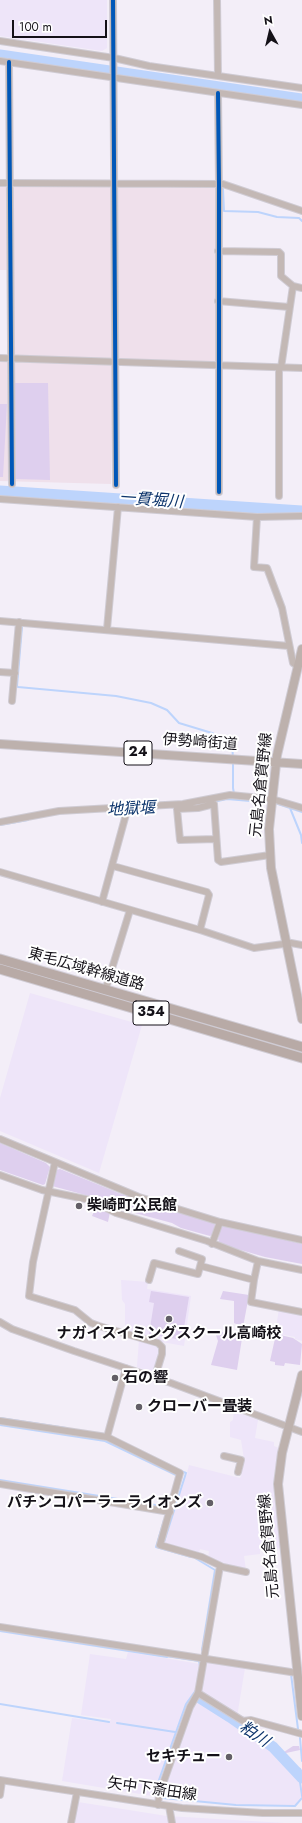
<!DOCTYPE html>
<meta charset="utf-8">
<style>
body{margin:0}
#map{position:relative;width:302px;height:1823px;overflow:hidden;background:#f3eef8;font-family:Jost,sans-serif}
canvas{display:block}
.north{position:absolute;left:250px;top:12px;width:40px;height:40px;-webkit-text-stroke:3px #fff;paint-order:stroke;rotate:352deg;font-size:11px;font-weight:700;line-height:16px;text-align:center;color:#141118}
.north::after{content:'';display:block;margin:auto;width:14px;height:18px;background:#141118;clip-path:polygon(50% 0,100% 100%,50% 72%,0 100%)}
.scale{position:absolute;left:12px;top:20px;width:95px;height:18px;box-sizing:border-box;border:2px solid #141118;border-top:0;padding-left:5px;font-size:12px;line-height:14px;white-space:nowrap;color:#141118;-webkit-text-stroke:3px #fff;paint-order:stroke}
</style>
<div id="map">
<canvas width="302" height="1823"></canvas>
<div class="north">N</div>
<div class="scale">100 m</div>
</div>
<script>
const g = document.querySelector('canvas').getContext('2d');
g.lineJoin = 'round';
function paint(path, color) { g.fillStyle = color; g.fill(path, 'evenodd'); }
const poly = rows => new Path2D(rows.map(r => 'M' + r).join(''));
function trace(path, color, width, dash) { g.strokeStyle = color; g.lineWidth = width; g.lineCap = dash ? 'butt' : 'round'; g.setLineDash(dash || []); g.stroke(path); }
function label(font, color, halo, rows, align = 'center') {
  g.font = font + ' Jost,"Noto Sans JP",sans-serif'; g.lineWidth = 4; g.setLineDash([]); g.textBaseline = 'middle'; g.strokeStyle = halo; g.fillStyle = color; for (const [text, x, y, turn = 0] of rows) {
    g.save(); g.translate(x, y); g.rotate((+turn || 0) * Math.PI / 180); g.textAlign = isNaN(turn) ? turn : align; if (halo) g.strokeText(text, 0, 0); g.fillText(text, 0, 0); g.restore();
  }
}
paint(poly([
 [0,0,107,0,107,48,102,51,0,36],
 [30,993,142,1025,99,1173,0,1131,0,1098],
 [121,1280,148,1282,147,1289,191,1296,184,1346,162,1342,157,1344,159,1351,153,1373,137,1367,139,1340,125,1332,125,1304,122,1300],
 [279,1309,302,1314,302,1341,295,1339,295,1337,275,1333],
 [234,1411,258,1420,255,1438,274,1442,274,1446,279,1448,274,1474,281,1548,260,1550,260,1554,244,1556,246,1570,208,1558,209,1551,200,1549,199,1553,163,1543,185,1476,188,1474,187,1473,189,1465,240,1478,241,1476,244,1459,241,1440,230,1437,230,1422,233,1420],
 [128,1652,206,1665,208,1662,245,1668,236,1723,272,1749,299,1781,301,1797,295,1806,240,1805,193,1801,152,1796,62,1781,72,1718,109,1723,111,1719,81,1715,90,1654,126,1659],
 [78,1802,167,1816,285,1823,75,1823]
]), '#eee5f9');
paint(poly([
 [0,186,217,186,216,362,113,360,111,484,0,481,0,362,14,362,12,270,0,270]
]), '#efe0eb');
paint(poly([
 [15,383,48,383,50,480,16,479],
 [0,404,7,404,3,477,0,477],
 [0,1143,46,1163,50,1167,45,1184,43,1185,0,1170],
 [60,1169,131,1198,213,1222,215,1225,213,1235,210,1236,181,1228,172,1223,120,1209,89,1196,52,1186,56,1170],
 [96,1207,110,1212,108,1222,92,1216],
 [225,1225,302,1244,302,1264,265,1257,220,1244,218,1239,220,1228],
 [151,1291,189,1297,182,1340,149,1334,154,1303,149,1302],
 [223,1291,249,1295,243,1327,234,1323,234,1301,220,1299],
 [218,1331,226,1333,243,1332,237,1370,211,1365,218,1341,216,1335],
 [276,1334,293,1338,302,1344,300,1365,285,1363,284,1366,275,1365,275,1362,270,1361],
 [293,1746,299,1746,300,1750,286,1753,287,1760,295,1767,301,1768,302,1776,281,1754]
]), '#decfee');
trace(poly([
 [223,189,224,211,258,212,277,217,299,218,302,221],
 [19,626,22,627,17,686,18,687,116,696,151,703,167,710,179,723,212,733,232,744,233,758],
 [233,762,233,788,235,799],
 [213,802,227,799,262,802],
 [275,803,302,812],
 [290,808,301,835,302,843],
 [0,825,28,820],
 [0,1418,66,1428],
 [0,1425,105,1441,176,1475],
 [0,1480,161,1506],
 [164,1520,156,1547,191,1557],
 [164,1542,186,1473,181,1471],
 [195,1558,215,1570,202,1650],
 [0,1631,167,1657],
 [166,1656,199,1661,200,1666],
 [291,1674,298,1729],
 [0,1704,109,1722],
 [117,1723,175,1732],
 [300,1738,302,1761],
 [299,1775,302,1796],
 [154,1794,186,1704,196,1690],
 [163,1798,236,1805,295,1806,302,1798]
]), '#bdd4fc', 2);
trace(poly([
 [0,55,302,99],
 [0,491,302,511],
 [200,1698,230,1717,273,1747,302,1778]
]), '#bdd4fc', 11);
const minor = poly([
 [113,0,116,485],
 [217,0,218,76],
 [0,41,114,58,149,66,302,88],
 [0,61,302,105],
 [9,62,12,484],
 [218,93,219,184,219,492],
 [0,183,223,184,302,211],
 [218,251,279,252,281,254,281,276,293,286,302,288],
 [218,301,289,307],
 [0,358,302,368],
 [281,368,293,286],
 [279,496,279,368],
 [0,499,257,517,302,516],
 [257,517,254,567,267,568,282,608,293,663,298,666],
 [0,621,289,646],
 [107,629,118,507],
 [0,672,15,673],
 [12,701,19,622],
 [0,822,59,811,183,804,230,795,272,799,302,808],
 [216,839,180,840,177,809,198,808,214,804,218,860,221,862,270,855],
 [113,866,207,892,209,895,200,930],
 [0,872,200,930,254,948,291,943,302,945],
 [102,902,128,807],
 [105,991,130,910],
 [0,1139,139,1197,220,1222,302,1240],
 [55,1162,33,1262,29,1296,75,1310,91,1323,99,1326,158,1343,162,1347,162,1354,155,1377],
 [0,1175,42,1190,90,1200,116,1213,207,1241,258,1261,302,1270],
 [212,1244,220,1222],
 [201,1266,254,1280,251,1302,302,1312],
 [149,1280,154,1263,198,1274,202,1259,179,1251],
 [254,1280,258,1261],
 [0,1322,12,1329,74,1351,171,1383,302,1432],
 [0,1421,107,1437,180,1473,160,1545,202,1557,223,1567,246,1572],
 [107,1437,126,1368],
 [224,1456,241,1460,238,1472],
 [0,1484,170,1512],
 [0,1627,297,1673],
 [198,1693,243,1721,251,1720,302,1734],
 [0,1780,182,1808,263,1813,302,1813],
 [0,1795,2,1781],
 [158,1805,159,1795,190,1707,198,1693,220,1566],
 [169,1806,172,1823],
 [71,1823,77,1792]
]);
const major = poly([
 [302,649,277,755,269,829,271,868,302,1019],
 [0,744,302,764],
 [302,1375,282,1453,278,1484,302,1716]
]);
const highway = poly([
 [0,959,302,1047],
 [0,969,302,1058]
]);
trace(minor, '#cfcbd3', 8);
trace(major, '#cfcbd3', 10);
trace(highway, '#cfcbd3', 11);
trace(minor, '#c3b8b5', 6);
trace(major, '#bdb1ad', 8);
trace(highway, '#b8aaa6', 9);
trace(poly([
 [113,0,116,485],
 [9,62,12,484],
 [218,93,219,184,219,492]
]), '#0057b8', 4);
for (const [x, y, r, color] of [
 [79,1206,4,"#625e66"],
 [169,1319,4,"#625e66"],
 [115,1378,4,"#625e66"],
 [139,1407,4,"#625e66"],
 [210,1503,4,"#625e66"],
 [229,1757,4,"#625e66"]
]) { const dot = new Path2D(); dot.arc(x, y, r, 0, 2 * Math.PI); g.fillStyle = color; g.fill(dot); trace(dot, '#fff', 1.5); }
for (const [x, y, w] of [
 [138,753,28],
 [151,1013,36]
]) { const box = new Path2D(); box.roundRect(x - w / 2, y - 12, w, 24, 3); g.fillStyle = '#fff'; g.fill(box); trace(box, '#141118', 1); }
label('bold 14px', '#141118', null, [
 ["24",138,753],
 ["354",151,1013]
]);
label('15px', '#141118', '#fff', [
 ["伊勢崎街道",200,743,4],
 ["元島名倉賀野線",262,785,-84],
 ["東毛広域幹線道路",86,970,16],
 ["元島名倉賀野線",270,1546,-95],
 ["矢中下斎田線",152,1790,8]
]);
label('bold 15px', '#141118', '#fff', [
 ["柴崎町公民館",87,1206],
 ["ナガイスイミングスクール高崎校",169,1334,"center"],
 ["石の響",123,1378],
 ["クローバー畳装",147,1407],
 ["パチンコパーラーライオンズ",202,1503,"right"],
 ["セキチュー",221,1757,"right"]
], 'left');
label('italic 16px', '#0d356c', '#fff', [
 ["一貫堀川",151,501,4],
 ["地獄堰",131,810,-3],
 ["粕川",254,1735,34]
]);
</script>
